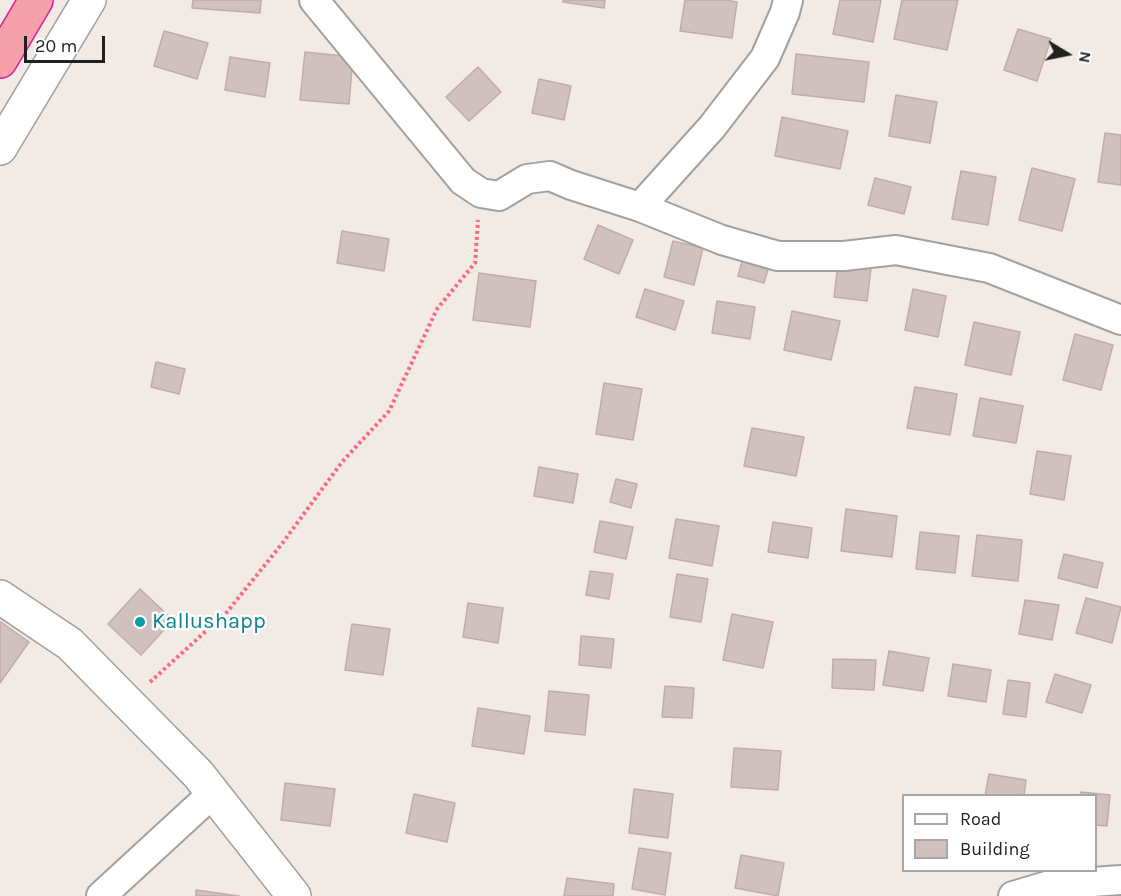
<!DOCTYPE html>
<style>
body{margin:0}
#map{position:relative;width:1121px;height:896px;overflow:hidden;background:#f1eae5;font-family:Karla,sans-serif}
canvas{display:block}
.legend{position:absolute;left:902px;top:794px;width:195px;height:78px;box-sizing:border-box;background:#fff;border:2px solid #a6a6a6;margin:0;padding:8px 10px;list-style:none;font-size:18px;color:#202020}
.legend li{display:flex;align-items:center;gap:12px;height:30px}
.legend b{width:30px;border:2px solid #a6a6a6}
.north{position:absolute;left:1037px;top:24px;width:60px;height:60px;-webkit-text-stroke:4px #fff;paint-order:stroke;rotate:100deg;font-size:16px;font-weight:700;line-height:24px;text-align:center;color:#202020}
.north::after{content:'';display:block;margin:auto;width:21px;height:27px;background:#202020;clip-path:polygon(50% 0,100% 100%,50% 72%,0 100%)}
.scale{position:absolute;left:24px;top:36px;width:81px;height:27px;box-sizing:border-box;border:3px solid #202020;border-top:0;padding-left:8px;font-size:18px;line-height:21px;white-space:nowrap;color:#202020;-webkit-text-stroke:4px #fff;paint-order:stroke}
</style>
<div id="map">
<canvas width="1121" height="896"></canvas>
<ul class="legend">
<li><b style="height:8px;background:#fff"></b>Road</li>
<li><b style="height:16px;background:#d1c1be"></b>Building</li>
</ul>
<div class="north">N</div>
<div class="scale">20 m</div>
</div>
<script>
const g = document.querySelector('canvas').getContext('2d');
g.lineJoin = 'round';
function paint(path, color) { g.fillStyle = color; g.fill(path, 'evenodd'); }
const poly = rows => new Path2D(rows.map(r => 'M' + r).join(''));
function trace(path, color, width, dash) { g.strokeStyle = color; g.lineWidth = width; g.lineCap = dash ? 'butt' : 'round'; g.setLineDash(dash || []); g.stroke(path); }
function label(font, color, halo, rows, align = 'center') {
  g.font = font + ' Karla,sans-serif'; g.lineWidth = 5; g.setLineDash([]); g.textBaseline = 'middle'; g.strokeStyle = halo; g.fillStyle = color; for (const [text, x, y, turn = 0] of rows) {
    g.save(); g.translate(x, y); g.rotate((+turn || 0) * Math.PI / 180); g.textAlign = isNaN(turn) ? turn : align; if (halo) g.strokeText(text, 0, 0); g.fillText(text, 0, 0); g.restore();
  }
}
const building = poly([
 [193,0,261,0,260,13,192,8,193,0],
 [563,0,605,0,604,8,563,2,563,0],
 [685,0,725,0,737,2,732,38,680,31,685,0],
 [840,0,881,0,873,42,833,34,840,0],
 [902,0,958,0,947,50,894,39,902,0],
 [1018,29,1051,39,1037,81,1004,70,1018,29],
 [164,31,208,43,197,79,154,66,164,31],
 [305,52,353,57,349,104,300,100,305,52],
 [796,54,869,62,864,102,792,94,796,54],
 [230,57,270,63,265,97,225,90,230,57],
 [478,67,501,92,469,121,446,97,478,67],
 [539,79,571,86,564,120,532,113,539,79],
 [896,95,937,102,930,143,889,136,896,95],
 [782,117,848,131,840,169,775,156,782,117],
 [1105,133,1121,135,1121,185,1098,182,1105,133],
 [1032,168,1075,179,1062,231,1019,220,1032,168],
 [961,171,996,177,988,225,952,219,961,171],
 [875,178,911,187,904,214,868,205,875,178],
 [598,225,633,240,619,274,584,259,598,225],
 [342,231,389,239,384,271,337,263,342,231],
 [673,241,703,248,694,285,664,277,673,241],
 [745,251,771,259,764,283,738,276,745,251],
 [838,264,871,268,867,301,834,297,838,264],
 [479,273,536,281,530,327,473,320,479,273],
 [645,289,684,301,675,330,636,317,645,289],
 [913,289,946,296,938,337,905,330,913,289],
 [717,301,755,307,750,339,712,333,717,301],
 [792,311,840,321,831,360,784,350,792,311],
 [974,322,1020,332,1011,375,965,365,974,322],
 [1075,334,1113,345,1101,390,1063,380,1075,334],
 [156,362,185,369,179,394,151,387,156,362],
 [604,383,642,389,633,440,596,434,604,383],
 [915,387,957,394,950,435,907,428,915,387],
 [980,398,1023,406,1016,443,973,436,980,398],
 [752,428,804,437,796,476,744,466,752,428],
 [1037,451,1071,456,1064,500,1030,494,1037,451],
 [539,467,578,474,573,503,534,496,539,467],
 [616,479,637,484,631,508,610,502,616,479],
 [846,509,897,516,892,557,841,551,846,509],
 [676,519,719,526,712,566,669,558,676,519],
 [600,521,633,527,626,559,594,552,600,521],
 [773,522,812,528,808,558,768,552,773,522],
 [920,532,959,536,955,573,916,569,920,532],
 [977,535,1022,540,1018,581,972,576,977,535],
 [1064,554,1103,563,1097,588,1058,578,1064,554],
 [590,571,613,574,609,599,586,595,590,571],
 [677,574,708,579,701,622,670,617,677,574],
 [140,589,173,620,141,655,108,624,140,589],
 [1086,598,1121,607,1112,643,1076,633,1086,598],
 [1025,600,1059,605,1052,640,1019,634,1025,600],
 [468,603,503,608,498,643,463,637,468,603],
 [732,614,773,622,763,668,723,660,732,614],
 [1,622,29,642,0,683,0,623,1,622],
 [352,624,390,629,383,675,345,670,352,624],
 [581,636,614,639,611,668,579,665,581,636],
 [889,651,929,658,923,691,883,685,889,651],
 [833,659,876,660,874,690,832,688,833,659],
 [953,664,991,670,986,702,948,696,953,664],
 [1055,674,1091,685,1082,713,1046,702,1055,674],
 [1008,680,1030,683,1026,717,1003,714,1008,680],
 [665,686,694,688,692,718,662,717,665,686],
 [549,691,589,695,585,735,545,731,549,691],
 [478,708,530,716,524,754,472,746,478,708],
 [734,748,781,751,778,790,731,787,734,748],
 [989,774,1026,780,1024,796,985,796,989,774],
 [285,783,335,789,330,826,281,820,285,783],
 [634,789,673,794,668,838,629,833,634,789],
 [1081,792,1110,795,1107,826,1096,825,1096,796,1081,796,1081,792],
 [414,794,455,803,447,842,406,833,414,794],
 [639,848,671,853,665,895,632,889,639,848],
 [741,855,784,863,778,896,735,888,741,855],
 [567,878,614,884,613,896,564,896,567,878],
 [196,890,239,896,196,896,196,890]
]);
paint(building, '#d1c1be');
trace(building, '#c4aba6', 1.5);
const minor = poly([
 [314,0,463,181,481,193,499,196,527,179,550,176,571,185,640,207,712,127,765,58,785,12,788,0],
 [640,207,722,240,778,256,844,256,896,250,989,268,1121,320],
 [101,896,213,793],
 [1013,896,1050,885,1121,880]
]);
const tertiary = poly([
 [0,148,89,0],
 [0,597,70,644,127,702,198,774,294,896]
]);
const trunk = poly([
 [0,61,36,0]
]);
trace(minor, '#a1a1a1', 32);
trace(tertiary, '#a1a1a1', 36);
trace(trunk, '#e61b99', 36);
trace(poly([
 [150,682,227,612,281,545,342,462,389,411,437,309,475,263,478,220]
]), '#ff6882', 4, [3, 3]);
trace(minor, '#fff', 28);
trace(tertiary, '#fff', 33);
trace(trunk, '#f6a0aa', 33);
for (const [x, y, r, color] of [
 [140,622,6,"#0f9aa8"]
]) { const dot = new Path2D(); dot.arc(x, y, r, 0, 2 * Math.PI); g.fillStyle = color; g.fill(dot); trace(dot, '#fff', 2); }
label('22px', '#0d838f', '#fff', [
 ["Kallushapp",152,622]
], 'left');
</script>
